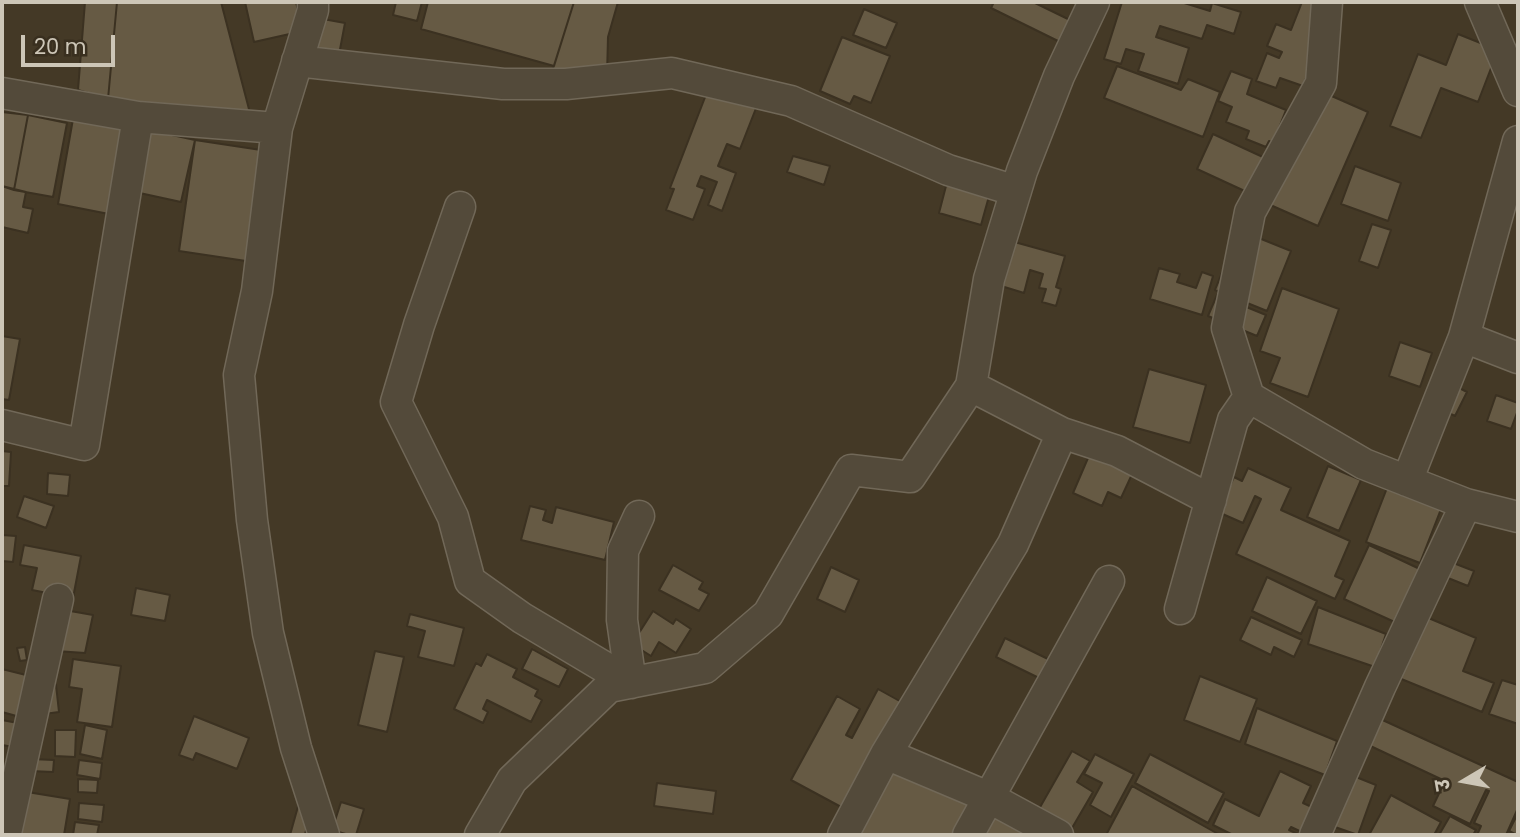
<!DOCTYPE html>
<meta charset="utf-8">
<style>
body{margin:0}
#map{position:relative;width:1520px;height:837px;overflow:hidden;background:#443926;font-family:Poppins,"Noto Sans Devanagari",sans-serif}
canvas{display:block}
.frame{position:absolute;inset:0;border:4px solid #cdc6b7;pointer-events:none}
.north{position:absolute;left:1429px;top:746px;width:70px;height:70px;-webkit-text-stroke:5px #392f1f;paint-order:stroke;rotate:260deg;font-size:19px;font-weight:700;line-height:28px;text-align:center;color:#cdc6b7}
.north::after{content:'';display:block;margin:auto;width:24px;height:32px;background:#cdc6b7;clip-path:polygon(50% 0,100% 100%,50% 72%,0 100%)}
.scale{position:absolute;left:21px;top:35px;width:94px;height:32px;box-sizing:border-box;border:4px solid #cdc6b7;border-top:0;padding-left:9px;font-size:21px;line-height:24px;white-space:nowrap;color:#cdc6b7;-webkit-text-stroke:5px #392f1f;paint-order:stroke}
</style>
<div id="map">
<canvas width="1520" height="837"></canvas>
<div class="frame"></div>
<div class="north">उ</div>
<div class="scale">20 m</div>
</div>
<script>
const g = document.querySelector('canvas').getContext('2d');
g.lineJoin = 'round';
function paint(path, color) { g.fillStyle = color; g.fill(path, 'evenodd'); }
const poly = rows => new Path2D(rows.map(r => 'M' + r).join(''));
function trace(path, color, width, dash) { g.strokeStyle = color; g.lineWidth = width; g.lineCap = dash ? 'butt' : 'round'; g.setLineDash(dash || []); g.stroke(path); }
const building = poly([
 [85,2,117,2,108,99,78,90,85,2],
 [117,2,221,2,250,113,108,99,117,2],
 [245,2,296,2,303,31,254,42,245,2],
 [396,2,422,2,417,21,393,15,396,2],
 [428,2,574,2,554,66,421,29,428,2],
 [574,2,618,2,608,37,607,75,551,75,574,2],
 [994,2,1033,2,1070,20,1060,42,991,8,994,2],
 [1122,2,1181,2,1210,11,1212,3,1241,12,1234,34,1207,25,1202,39,1160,26,1156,37,1189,48,1178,84,1138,71,1144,54,1126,49,1121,64,1104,59,1122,2],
 [1302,2,1316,2,1332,8,1303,86,1280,78,1276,88,1256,81,1267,53,1279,58,1282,52,1267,46,1276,24,1291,30,1302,2],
 [864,9,897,23,886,48,853,35,864,9],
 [312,17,345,23,338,60,304,54,312,17],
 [1458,34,1498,50,1478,102,1441,88,1421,138,1390,126,1418,54,1446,65,1458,34],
 [842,37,890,56,871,103,854,96,850,104,820,91,842,37],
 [1117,66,1181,90,1188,79,1220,92,1203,137,1104,98,1117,66],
 [1231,71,1252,79,1247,94,1286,110,1273,143,1269,141,1266,147,1246,139,1249,131,1226,122,1232,107,1218,101,1231,71],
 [714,74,762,93,740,149,727,144,718,166,736,173,722,211,708,205,717,182,701,176,697,186,705,189,693,220,666,210,674,189,670,188,714,74],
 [1309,86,1368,112,1318,226,1259,200,1309,86],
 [2,112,28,115,14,190,2,186,2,112],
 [28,115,67,123,53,197,14,190,28,115],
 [73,119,130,130,114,215,58,204,73,119],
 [149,130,195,140,181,202,135,192,149,130],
 [1213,134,1265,158,1249,193,1197,169,1213,134],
 [195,140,261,150,246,261,179,251,195,140],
 [793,156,830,166,824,185,787,172,793,156],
 [953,159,996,171,981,225,939,213,953,159],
 [1355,166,1401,183,1388,221,1341,204,1355,166],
 [2,186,26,192,23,207,33,209,28,233,2,227,2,186],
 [1372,224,1391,230,1378,268,1359,261,1372,224],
 [1239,230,1291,251,1267,311,1215,290,1239,230],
 [1000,238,1065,256,1056,287,1061,289,1056,306,1042,302,1046,289,1039,288,1043,274,1030,270,1024,293,988,282,1000,238],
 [1159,268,1180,274,1177,282,1196,288,1202,272,1213,276,1202,315,1150,299,1159,268],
 [1282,288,1339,309,1308,397,1270,383,1280,358,1260,351,1282,288],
 [1217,295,1266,315,1257,336,1208,316,1217,295],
 [2,336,20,339,9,400,2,399,2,336],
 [1400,342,1432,353,1420,387,1389,376,1400,342],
 [1149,369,1206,385,1190,443,1133,427,1149,369],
 [1440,378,1467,392,1455,416,1428,403,1440,378],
 [1496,395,1518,403,1518,410,1511,429,1487,421,1496,395],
 [2,451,11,452,9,486,2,486,2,451],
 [1091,451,1134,470,1121,498,1108,492,1102,506,1073,493,1091,451],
 [1328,466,1361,480,1339,531,1307,517,1328,466],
 [1248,468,1291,488,1281,510,1350,541,1335,576,1344,580,1335,599,1236,554,1261,499,1255,496,1243,523,1218,512,1234,477,1242,481,1248,468],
 [48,473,70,475,68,496,47,494,48,473],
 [1387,488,1441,509,1420,563,1366,542,1387,488],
 [24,496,54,506,46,528,17,517,24,496],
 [530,506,546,510,543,520,552,523,556,507,614,522,605,560,521,540,530,506],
 [2,535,16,536,13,562,2,561,2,535],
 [24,545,81,556,73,598,32,590,37,568,20,565,24,545],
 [1369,545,1424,571,1399,624,1344,599,1369,545],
 [1461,548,1456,564,1474,571,1468,586,1443,576,1461,548],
 [673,565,703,582,699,589,709,594,699,611,659,590,673,565],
 [831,567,859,580,845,612,817,599,831,567],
 [1267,577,1317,601,1301,634,1252,611,1267,577],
 [136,588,170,595,165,621,131,615,136,588],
 [1318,607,1386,634,1375,667,1308,644,1318,607],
 [59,609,93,615,85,653,56,651,59,609],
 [653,611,673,624,676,619,691,629,676,653,659,642,651,656,632,644,653,611],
 [410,614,464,628,454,666,418,657,425,631,407,626,410,614],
 [1419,614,1476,638,1463,671,1494,683,1482,712,1394,676,1419,614],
 [1251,617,1302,640,1294,657,1274,647,1271,655,1240,640,1251,617],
 [1005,638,1048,659,1039,678,996,657,1005,638],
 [25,647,27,660,20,661,17,648,25,647],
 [532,649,568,669,559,687,522,669,532,649],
 [375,651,404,657,387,732,358,725,375,651],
 [487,654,517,669,513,677,538,690,535,696,542,700,531,722,487,700,483,709,488,712,483,723,454,709,476,663,481,666,487,654],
 [73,659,121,666,112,727,77,722,82,689,69,687,73,659],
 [2,669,30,676,20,717,2,712,2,669],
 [1200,676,1257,699,1240,742,1184,720,1200,676],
 [1502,680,1518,685,1518,724,1489,714,1502,680],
 [56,685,59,712,44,714,41,687,56,685],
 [878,689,905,704,843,808,791,780,837,696,860,709,846,735,852,738,878,689],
 [1257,708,1337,741,1325,775,1245,744,1257,708],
 [194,716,249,738,237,769,196,753,193,760,179,755,194,716],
 [1376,717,1518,782,1518,808,1506,835,1477,835,1481,826,1474,823,1489,791,1486,790,1470,824,1433,806,1445,781,1364,743,1376,717],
 [2,720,23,724,19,748,2,745,2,720],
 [85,725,107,730,102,759,80,754,85,725],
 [55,730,76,730,75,757,55,756,55,730],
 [1072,751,1090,761,1077,782,1093,792,1072,828,1039,809,1072,751],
 [1095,754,1134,774,1111,817,1090,805,1102,783,1084,774,1095,754],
 [1150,754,1224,793,1208,823,1135,783,1150,754],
 [31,759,54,760,53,772,30,771,31,759],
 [79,760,102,763,100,779,77,775,79,760],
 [886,762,977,807,963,835,850,835,886,762],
 [1280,771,1311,786,1303,803,1325,813,1308,835,1291,827,1289,830,1300,835,1233,835,1213,825,1225,799,1259,816,1280,771],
 [1351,775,1376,785,1358,835,1332,826,1351,775],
 [78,779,98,780,97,793,78,792,78,779],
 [657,783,716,791,713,814,654,806,657,783],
 [1132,786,1220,835,1106,835,1132,786],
 [21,791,70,799,64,835,14,835,21,791],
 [1391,795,1441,822,1434,835,1369,835,1391,795],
 [341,802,364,809,356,835,349,835,332,830,341,802],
 [79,803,104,805,102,822,78,819,79,803],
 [299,803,313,807,305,834,310,835,290,835,299,803],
 [985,807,1027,828,1023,835,971,835,985,807],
 [1518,813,1518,835,1517,835,1509,831,1518,813],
 [1450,816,1476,830,1473,835,1439,835,1450,816],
 [75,822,99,825,97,835,73,835,75,822]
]);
paint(building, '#665a44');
trace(building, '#3b3121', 2);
const minor = poly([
 [1094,2,1059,76,1022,171,989,279,971,386,1062,433,1117,451,1211,500],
 [1327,2,1321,83,1250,212,1227,328,1249,397,1364,464,1466,504,1518,517],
 [1480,2,1518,91],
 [297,61,503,84,566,84,672,73,791,101,948,170,1016,191],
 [2,93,138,117,277,128,257,291,239,375,252,520,268,633,296,748,324,835],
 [277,128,313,10,313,2],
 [1518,141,1464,337,1518,358],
 [460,207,419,325,396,402,453,517,470,581,522,618,631,683,622,620,623,551,639,516],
 [2,425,84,445,138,117],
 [1407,481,1464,337],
 [1180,609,1233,420,1249,397],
 [886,754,988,797,1058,835],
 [2,832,6,833,58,599],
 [480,835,512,780,609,687,705,668,768,614,851,470,910,477,971,386],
 [843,835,886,754,1013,544,1062,433],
 [968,835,1109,581],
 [1315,835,1380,687,1466,504]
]);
trace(minor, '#716858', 33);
trace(minor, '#534a3a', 30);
</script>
